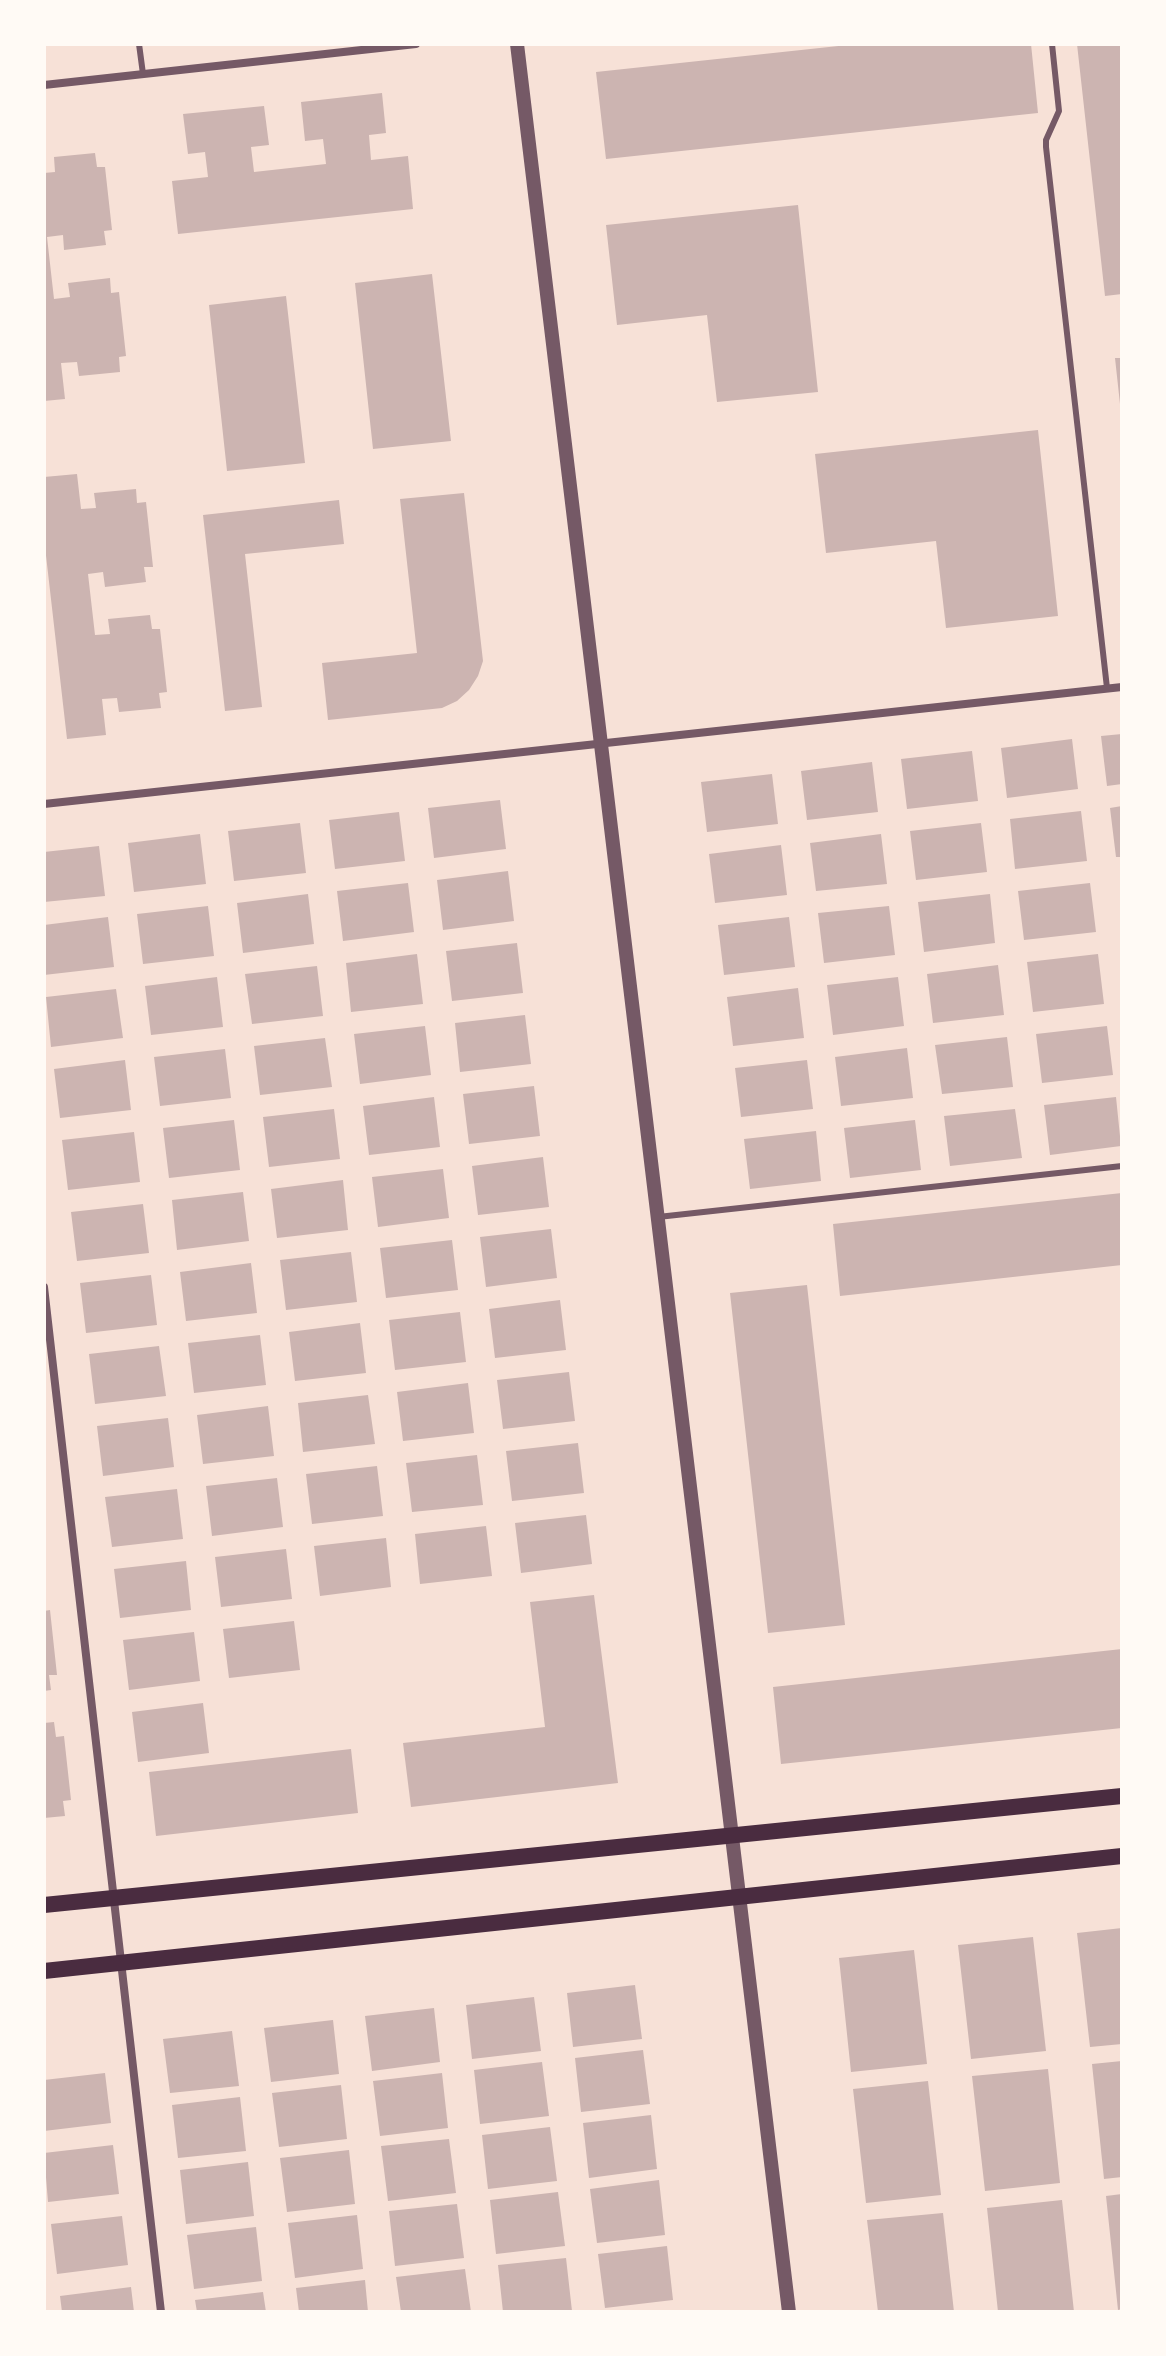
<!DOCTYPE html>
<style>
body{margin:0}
#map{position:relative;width:1166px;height:2356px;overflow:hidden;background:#f7e1d7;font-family:"Libre Baskerville",serif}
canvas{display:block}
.frame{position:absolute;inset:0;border:46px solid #fffaf5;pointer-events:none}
</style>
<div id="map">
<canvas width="1166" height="2356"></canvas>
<div class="frame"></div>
</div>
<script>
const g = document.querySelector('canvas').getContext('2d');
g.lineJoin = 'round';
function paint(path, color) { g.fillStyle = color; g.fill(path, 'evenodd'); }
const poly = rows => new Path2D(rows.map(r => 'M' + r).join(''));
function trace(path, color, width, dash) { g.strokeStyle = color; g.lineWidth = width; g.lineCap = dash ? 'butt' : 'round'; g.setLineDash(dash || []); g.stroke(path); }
paint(poly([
 [857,44,1031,44,1038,113,606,159,596,72],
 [1077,44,1122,44,1122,294,1105,296],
 [382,93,386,133,369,135,371,160,408,156,413,209,178,234,172,181,208,177,205,152,188,154,183,114,264,106,269,145,251,147,254,172,326,164,323,139,305,141,301,102],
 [95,153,97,167,105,167,112,230,104,231,106,245,64,250,63,235,47,237,54,299,70,297,68,283,110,278,111,293,119,292,126,356,119,357,120,372,79,376,77,362,61,363,65,399,44,401,44,173,55,172,54,157],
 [798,205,818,392,717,402,707,315,617,325,606,225],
 [432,274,451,441,373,449,355,283],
 [286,296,305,463,227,471,209,305],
 [1115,358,1122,358,1122,404,1120,404],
 [1038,430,1058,616,946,628,936,541,826,553,815,454],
 [77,474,81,509,96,508,94,493,136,489,137,503,146,502,153,567,144,567,146,582,105,587,103,572,88,574,95,635,110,634,108,619,150,615,152,629,160,629,167,692,159,693,161,708,119,712,117,698,102,699,106,735,67,739,44,538,44,477],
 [464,493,483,661,478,676,469,690,457,701,442,708,328,720,322,663,417,653,400,499],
 [339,500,344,544,245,554,262,707,225,711,203,515],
 [1122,734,1122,784,1107,786,1101,736],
 [1072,739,1078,789,1007,798,1001,748],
 [972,751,978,801,907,809,901,759],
 [872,762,878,812,807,820,801,771],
 [772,774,778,824,707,832,701,782],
 [500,800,506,849,434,858,428,808],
 [1122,806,1122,857,1116,857,1110,808],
 [1081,811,1087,861,1015,869,1010,819],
 [399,812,405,861,335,869,329,820],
 [300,823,306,873,234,881,228,831],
 [981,823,987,872,916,880,910,831],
 [200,834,206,884,134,892,128,843],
 [881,834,887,884,816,891,810,843],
 [781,845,787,895,715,903,709,854],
 [99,846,105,896,44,902,44,852],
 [508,871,514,921,443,930,437,880],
 [408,883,414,932,343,941,337,891],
 [1090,883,1096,932,1024,940,1018,891],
 [308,894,314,944,243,953,237,903],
 [990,894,995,943,924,952,918,902],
 [208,906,214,956,143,964,137,914],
 [889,906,895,955,824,963,818,913],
 [108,917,114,967,44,975,44,925],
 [789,917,795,967,724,975,718,925],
 [517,943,523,993,452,1001,446,951],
 [417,954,423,1004,351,1012,346,963],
 [1098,954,1104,1004,1033,1012,1027,962],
 [998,965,1004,1015,933,1023,927,974],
 [317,966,323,1016,252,1024,245,974],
 [217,977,223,1027,151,1035,145,986],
 [898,977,904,1026,833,1035,827,985],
 [798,988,804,1038,733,1046,727,997],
 [116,989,123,1038,51,1047,46,997],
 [525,1015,531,1064,460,1072,455,1023],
 [425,1026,431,1075,360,1084,354,1034],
 [1107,1026,1113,1075,1042,1083,1036,1034],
 [1007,1037,1013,1087,942,1094,935,1045],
 [325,1038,332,1087,260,1095,254,1046],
 [907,1048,913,1098,841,1106,835,1057],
 [225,1049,231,1098,160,1106,154,1057],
 [125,1060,131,1110,60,1118,54,1069],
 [807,1060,813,1109,741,1117,735,1068],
 [534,1086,540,1136,469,1144,463,1094],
 [434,1097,440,1147,369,1155,363,1106],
 [1116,1097,1121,1146,1050,1155,1044,1105],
 [334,1109,340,1159,269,1167,263,1117],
 [1015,1109,1022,1158,950,1166,944,1116],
 [234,1120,240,1170,169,1178,163,1128],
 [915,1120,921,1170,850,1178,844,1128],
 [816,1131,821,1181,750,1189,744,1139],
 [134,1132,140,1182,68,1190,62,1140],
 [543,1157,549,1207,478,1215,472,1166],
 [443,1169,449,1218,378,1227,372,1177],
 [343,1180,348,1230,277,1238,271,1189],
 [243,1192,249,1241,177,1250,172,1200],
 [1122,1193,1122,1265,840,1296,833,1224],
 [143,1204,149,1253,77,1261,71,1212],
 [551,1229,557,1278,486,1287,480,1237],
 [452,1240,458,1290,386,1298,380,1248],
 [351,1252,357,1302,286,1310,280,1260],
 [251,1263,257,1313,186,1321,180,1272],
 [151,1275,157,1325,86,1333,80,1283],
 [807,1285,845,1625,768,1633,730,1293],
 [560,1300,566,1350,495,1358,489,1309],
 [460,1312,466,1362,395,1370,389,1320],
 [360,1323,366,1373,295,1381,289,1332],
 [260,1335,266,1385,194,1393,188,1343],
 [159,1346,166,1396,95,1404,89,1354],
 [569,1372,575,1421,503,1429,497,1380],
 [468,1383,474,1433,403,1441,397,1392],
 [368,1395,375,1444,303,1452,298,1403],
 [268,1406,274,1456,203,1464,197,1415],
 [168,1418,174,1467,103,1476,97,1426],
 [578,1443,584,1493,512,1501,506,1451],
 [477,1455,483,1505,412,1512,406,1463],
 [377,1466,383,1516,312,1524,306,1474],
 [277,1478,283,1527,212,1536,206,1486],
 [177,1489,183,1539,112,1547,105,1497],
 [586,1515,592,1564,521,1573,515,1523],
 [486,1526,492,1576,420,1584,415,1534],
 [386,1538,391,1587,320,1596,314,1546],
 [286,1549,292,1599,221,1607,215,1557],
 [186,1561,191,1610,120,1618,114,1569],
 [594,1595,618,1783,411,1807,403,1743,545,1727,530,1602],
 [50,1610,57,1675,49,1675,51,1690,44,1691,44,1611],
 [294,1621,300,1670,229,1678,223,1629],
 [194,1632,200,1681,129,1690,123,1640],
 [1122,1649,1122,1728,781,1764,773,1687],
 [203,1703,209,1753,138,1762,132,1712],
 [54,1722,56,1737,64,1736,71,1800,63,1801,65,1816,44,1818,44,1723],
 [351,1749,358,1813,156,1836,149,1772],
 [1122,1928,1122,2044,1090,2047,1077,1933],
 [1033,1937,1046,2051,971,2059,958,1945],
 [914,1950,927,2064,851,2072,839,1958],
 [635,1985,642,2039,573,2047,567,1993],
 [534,1997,541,2051,472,2059,466,2005],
 [434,2008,440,2062,372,2071,365,2016],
 [333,2020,339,2074,271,2082,264,2028],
 [232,2031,239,2086,170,2093,163,2039],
 [643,2050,650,2104,581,2112,575,2058],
 [1122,2061,1122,2177,1104,2179,1092,2064],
 [542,2062,549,2116,480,2124,474,2070],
 [1048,2069,1060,2183,985,2191,972,2076],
 [105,2073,111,2123,44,2131,44,2080],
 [442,2073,448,2128,380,2136,373,2081],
 [928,2081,941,2195,866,2203,853,2089],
 [341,2085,347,2139,279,2147,272,2093],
 [240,2097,246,2151,178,2158,172,2105],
 [651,2115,657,2169,589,2178,583,2123],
 [550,2127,557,2181,488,2189,482,2135],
 [449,2139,456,2193,388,2201,381,2146],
 [113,2145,119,2194,48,2202,44,2153],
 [349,2150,355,2204,287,2212,280,2158],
 [248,2162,254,2216,186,2224,180,2170],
 [659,2180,665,2235,597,2243,590,2189],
 [558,2192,565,2246,496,2254,490,2200],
 [1122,2194,1122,2309,1118,2310,1106,2196],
 [1062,2200,1074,2312,998,2312,987,2208],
 [457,2204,464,2258,395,2266,389,2211],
 [943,2213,954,2312,878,2312,867,2220],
 [357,2215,363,2269,295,2278,288,2223],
 [122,2216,128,2265,57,2274,51,2224],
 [256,2227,262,2281,194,2289,187,2235],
 [667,2246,673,2300,605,2308,598,2254],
 [566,2258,572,2311,503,2312,498,2265],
 [465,2269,471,2312,401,2312,396,2277],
 [365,2280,368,2312,299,2312,296,2288],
 [131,2287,134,2312,62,2312,60,2296],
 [263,2292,266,2312,197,2312,195,2300]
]), '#ccb4b1');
trace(poly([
 [139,44,143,74],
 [1052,44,1059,111,1046,140,1046,147,1107,688],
 [658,1217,1122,1166]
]), '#755966', 6);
trace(poly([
 [44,85,416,44],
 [44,804,1122,687],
 [44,1287,161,2312]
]), '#755966', 8);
trace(poly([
 [517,44,789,2312]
]), '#755966', 14);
trace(poly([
 [44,1905,1122,1796],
 [44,1971,1122,1856]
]), '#4a2c40', 16);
</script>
